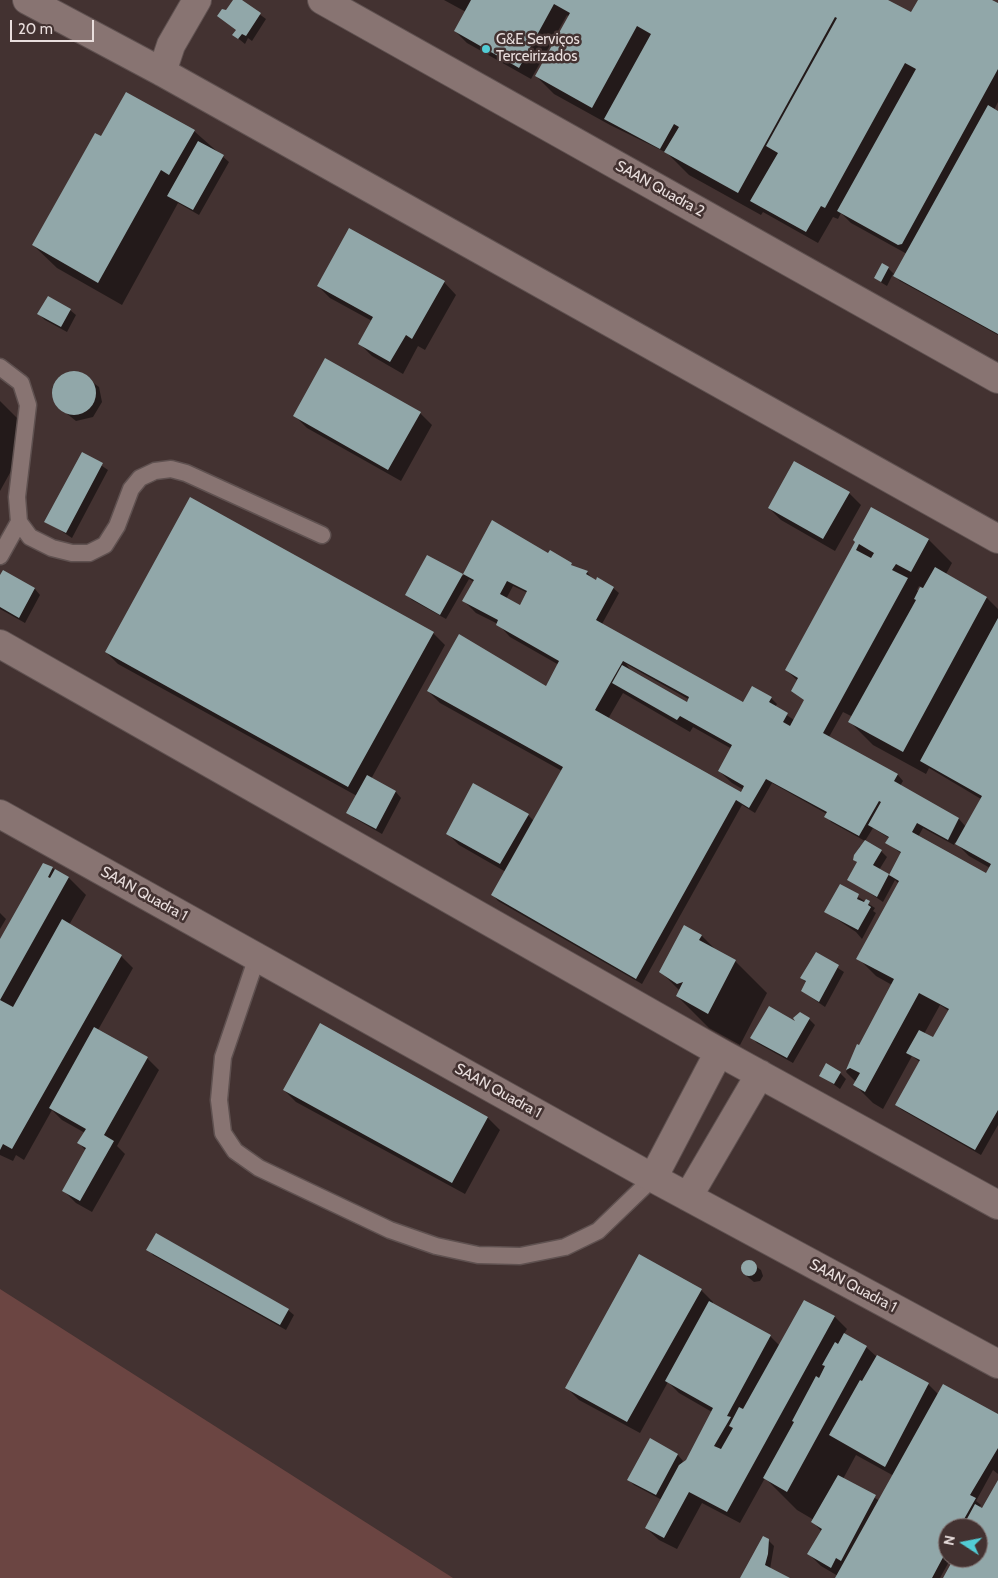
<!DOCTYPE html>
<meta charset="utf-8">
<style>
body{margin:0}
#map{position:relative;width:998px;height:1578px;overflow:hidden;background:#433231;font-family:Cabin,sans-serif}
canvas{display:block}
.north{position:absolute;left:938px;top:1518px;width:50px;height:50px;box-sizing:border-box;background:#433231;border:1px solid #857776;border-radius:50%;rotate:281deg;font-size:14px;font-weight:700;line-height:20px;text-align:center;color:#e9dedd}
.north::after{content:'';display:block;margin:auto;width:18px;height:22px;background:#52ccd5;clip-path:polygon(50% 0,100% 100%,50% 72%,0 100%)}
.scale{position:absolute;left:10px;top:20px;width:84px;height:22px;box-sizing:border-box;border:2px solid #e9dedd;border-top:0;padding-left:6px;font-size:15px;line-height:18px;white-space:nowrap;color:#e9dedd;-webkit-text-stroke:4px #433231;paint-order:stroke}
</style>
<div id="map">
<canvas width="998" height="1578"></canvas>
<div class="north">N</div>
<div class="scale">20 m</div>
</div>
<script>
const g = document.querySelector('canvas').getContext('2d');
g.lineJoin = 'round';
function paint(path, color) { g.fillStyle = color; g.fill(path, 'evenodd'); }
const poly = rows => new Path2D(rows.map(r => 'M' + r).join(''));
function trace(path, color, width, dash) { g.strokeStyle = color; g.lineWidth = width; g.lineCap = dash ? 'butt' : 'round'; g.setLineDash(dash || []); g.stroke(path); }
function label(font, color, halo, rows, align = 'center') {
  g.font = font + ' Cabin,sans-serif'; g.lineWidth = 5; g.setLineDash([]); g.textBaseline = 'middle'; g.strokeStyle = halo; g.fillStyle = color; for (const [text, x, y, turn = 0] of rows) {
    g.save(); g.translate(x, y); g.rotate((+turn || 0) * Math.PI / 180); g.textAlign = isNaN(turn) ? turn : align; if (halo) g.strokeText(text, 0, 0); g.fillText(text, 0, 0); g.restore();
  }
}
paint(poly([
 [0,1289,453,1578,0,1578]
]), '#6b4542');
paint(poly([
 [235,0,240,0,266,19,252,41,248,38,245,44,234,35,237,31,227,12],
 [444,0,884,0,912,14,919,0,990,0,998,5,998,102,994,110,998,112,998,335,900,281,893,274,887,286,882,283,876,277,888,268,895,275,907,254,851,223,841,213,838,219,833,217,818,243,763,212,761,215,689,175,667,153,610,125,554,94,536,76,569,17,567,15,531,79,467,43,455,31,466,12],
 [194,131,229,162,199,215,178,203,122,305,57,268,33,245,101,138],
 [444,282,456,295,425,350,418,346,403,374,372,356,360,344,372,321,330,298,318,286],
 [70,310,76,315,67,332,45,320,39,314],
 [79,372,99,387,102,402,93,417,76,421,56,405,52,388,60,376],
 [0,401,32,433,0,491],
 [420,413,432,425,401,481,307,428,295,416],
 [83,453,108,470,72,538,46,521],
 [849,493,861,505,835,551,781,520,769,508],
 [871,509,929,540,952,563,946,574,987,598,998,609,998,1125,981,1155,902,1110,896,1105,920,1062,912,1056,883,1109,873,1103,855,1085,856,1082,846,1072,858,1046,860,1047,892,985,876,976,858,958,899,884,895,880,883,902,849,879,858,863,854,860,860,846,881,851,887,857,879,870,890,876,902,854,887,843,889,838,873,828,865,841,831,822,826,816,827,814,772,783,755,813,742,805,642,984,498,901,493,895,506,872,459,845,447,833,528,815,534,821,562,771,440,703,428,691,546,687,559,665,510,637,498,624,476,613,464,601,474,582,469,579,446,619,412,600,406,594,427,557,463,576,492,522,548,555,550,552,575,568,587,572,592,579,613,588,619,593,602,624,744,704,771,698,777,704,775,707,794,720,805,701,798,681,786,670,856,542],
 [513,586,528,593,520,607,506,599],
 [919,586,922,587,919,592,917,590],
 [626,664,690,700,688,703,632,672],
 [623,693,690,732,693,727,732,749,719,771,732,783,744,790,741,793,608,719],
 [843,712,853,717,850,722,873,745,926,774,929,768,981,799,966,827,959,819,900,786,903,781,898,775,829,737],
 [923,828,954,845,955,842,969,856,990,868,986,875,918,837],
 [940,1005,949,1011,933,1039,924,1034],
 [3,572,35,589,40,595,25,623,0,609,0,578],
 [433,633,445,645,371,779,396,792,401,798,382,834,354,818,348,813,357,796,118,664,106,652],
 [52,868,68,877,86,895,69,925,121,956,133,968,98,1030,147,1058,159,1070,117,1146,125,1154,92,1212,76,1203,64,1191,86,1151,79,1143,85,1133,62,1120,52,1110,24,1160,16,1155,13,1161,0,1155,0,942],
 [840,885,875,908,873,911,876,913,862,939,856,932,826,912],
 [0,913,6,919,0,929],
 [702,936,717,951,735,961,767,993,740,1045,709,1028,677,996,680,991,660,971],
 [816,954,844,972,825,1007,802,991,807,983,801,978],
 [809,1019,815,1025,793,1063,757,1043,751,1037],
 [840,1073,846,1079,840,1089,821,1075],
 [284,1090,488,1118,500,1130,465,1194,296,1102],
 [148,1249,288,1310,294,1315,286,1330,153,1255],
 [748,1261,761,1270,763,1276,760,1281,754,1282,743,1273,744,1264],
 [701,1290,713,1302,712,1304,770,1336,780,1346,804,1302,835,1317,847,1329,844,1334,866,1347,877,1357,928,1384,939,1395,998,1416,998,1474,993,1470,976,1501,981,1505,979,1508,983,1509,998,1482,998,1578,944,1578,956,1558,978,1558,978,1528,948,1528,948,1558,951,1558,940,1578,837,1578,838,1576,821,1566,809,1554,822,1532,813,1522,814,1520,797,1510,765,1478,740,1523,702,1503,677,1549,659,1540,646,1528,662,1500,634,1485,629,1480,678,1455,683,1461,680,1466,687,1461,712,1412,679,1393,668,1382,640,1433,579,1400,567,1388],
 [856,1455,894,1476,880,1501,843,1479],
 [768,1540,774,1546,770,1569,787,1578,742,1578]
]), '#0007');
paint(poly([
 [233,0,242,0,261,13,246,36,242,34,238,39,232,35,236,30,217,16,222,9,226,10],
 [471,0,888,0,911,12,918,0,992,0,998,3,998,69,902,244,898,245,837,211,916,69,905,63,825,208,821,206,806,232,750,201,778,153,766,146,837,18,835,17,738,193,664,152,679,127,674,124,660,149,604,119,651,34,637,26,592,108,535,76,570,13,554,4,519,68,454,31],
 [126,92,195,130,169,175,161,170,98,283,32,245,95,133,101,136],
 [988,105,998,111,998,334,893,276],
 [198,141,224,155,193,210,167,196],
 [349,228,445,281,412,339,406,335,390,362,358,344,373,317,317,286],
 [882,263,889,267,881,282,874,278],
 [48,296,71,309,61,327,37,314],
 [325,358,421,412,388,470,293,416],
 '52 393a22 22 0 1 1 44 0a22 22 0 1 1-44 0Z',
 [82,452,103,463,66,533,44,522],
 [794,461,850,492,823,539,768,508],
 [190,497,434,632,348,787,105,652],
 [871,507,929,539,911,572,896,564,892,570,908,578,823,733,898,774,894,781,959,818,948,840,917,823,912,832,986,873,991,864,955,844,982,796,920,761,998,618,998,1110,975,1150,895,1105,920,1060,906,1053,919,1030,933,1037,949,1009,919,993,865,1092,853,1085,860,1073,850,1068,846,1070,857,1044,859,1045,894,979,856,959,899,881,889,875,901,852,885,843,889,837,868,825,881,802,879,801,859,836,824,817,827,812,766,779,749,808,736,800,636,979,491,895,563,767,427,691,459,634,546,686,559,661,496,625,498,620,462,601,474,580,463,574,492,520,548,553,550,550,572,563,571,565,588,571,586,574,596,580,597,577,614,587,596,620,743,702,752,686,772,697,769,702,788,713,783,722,790,726,804,700,791,691,798,678,785,670,855,542,853,540],
 [859,544,874,553,871,558,856,550],
 [507,581,527,591,520,605,500,594],
 [623,661,689,697,687,702,622,665,612,683,677,720,680,716,732,745,718,771,744,786,741,792,595,710],
 [427,555,463,574,440,615,405,595],
 [935,567,987,597,903,752,848,722,916,600,914,599,920,587,923,588],
 [3,570,35,588,19,618,0,607,0,575],
 [367,775,396,791,376,829,346,813],
 [473,783,529,814,500,864,446,834],
 [865,840,882,850,873,865,889,874,877,897,847,880,857,862,853,860,854,855],
 [43,863,53,867,48,877,50,878,55,869,69,877,0,1000,13,1007,62,919,122,955,12,1149,3,1144,0,1150,0,939],
 [840,884,859,894,857,899,864,902,866,899,870,901,868,905,871,907,858,930,824,912],
 [684,925,702,935,699,940,736,960,708,1014,676,996,683,982,677,984,659,972],
 [816,952,839,965,819,1002,801,991,806,981,800,978],
 [769,1006,795,1021,793,1018,800,1012,810,1018,787,1058,750,1038],
 [320,1023,488,1117,452,1183,283,1090],
 [94,1027,148,1057,104,1135,114,1141,80,1201,62,1191,86,1148,77,1143,86,1129,49,1108],
 [826,1063,841,1072,834,1084,819,1076],
 [156,1233,289,1309,280,1325,146,1250],
 [639,1254,702,1289,627,1422,565,1388],
 '741 1268a8 8 0 1 1 16 0a8 8 0 1 1-16 0Z',
 [804,1300,835,1316,727,1512,689,1492,664,1538,645,1528,679,1465,686,1460,713,1408,665,1381,709,1301,771,1335,727,1416,731,1417,714,1446,721,1449,733,1428,729,1426,739,1407,743,1409],
 [844,1333,867,1346,787,1492,763,1478,794,1422,792,1421,816,1376,819,1378,825,1366,822,1365,835,1342,838,1344],
 [877,1355,929,1383,885,1467,829,1435,860,1380,862,1381],
 [943,1384,998,1414,998,1448,970,1495,976,1498,959,1528,948,1528,948,1548,932,1578,835,1578],
 [650,1438,678,1454,656,1495,627,1480],
 [838,1475,876,1495,841,1561,836,1558,831,1568,807,1554,822,1529,811,1522],
 [998,1480,998,1578,943,1578,954,1558,978,1558,978,1528,962,1528,975,1504,982,1508],
 [763,1536,769,1539,768,1554,765,1565,790,1578,740,1578]
]), '#91a7a9');
const service = poly([
 [0,367,21,383,28,405,17,497,19,522,30,537,52,548,72,553,89,553,105,545,117,526,131,489,140,478,155,471,171,469,186,473,322,535],
 [0,556,19,522],
 [257,957,223,1057,219,1100,223,1133,235,1151,259,1168,390,1230,436,1246,478,1255,520,1256,565,1247,598,1231,653,1178]
]);
const minor = poly([
 [27,0,162,72,998,539],
 [322,0,998,379],
 [162,72,171,45,197,0],
 [0,644,719,1052,998,1205],
 [0,814,653,1178,998,1364],
 [653,1178,719,1052],
 [688,1197,760,1074]
]);
trace(service, '#5f5150', 19);
trace(minor, '#5f5150', 30);
trace(service, '#887472', 16);
trace(minor, '#887472', 28);
for (const [x, y, r, color] of [
 [486,49,5,"#52ccd5"]
]) { const dot = new Path2D(); dot.arc(x, y, r, 0, 2 * Math.PI); g.fillStyle = color; g.fill(dot); trace(dot, '#433231', 2); }
label('15px', '#e9dedd', '#433231', [
 ["G&E Serviços",496,40],
 ["Terceirizados",496,57]
], 'left');
label('15px', '#e9dedd', '#433231', [
 ["SAAN Quadra 2",660,189,29],
 ["SAAN Quadra 1",144,894,29],
 ["SAAN Quadra 1",498,1091,29],
 ["SAAN Quadra 1",853,1286,28]
]);
</script>
